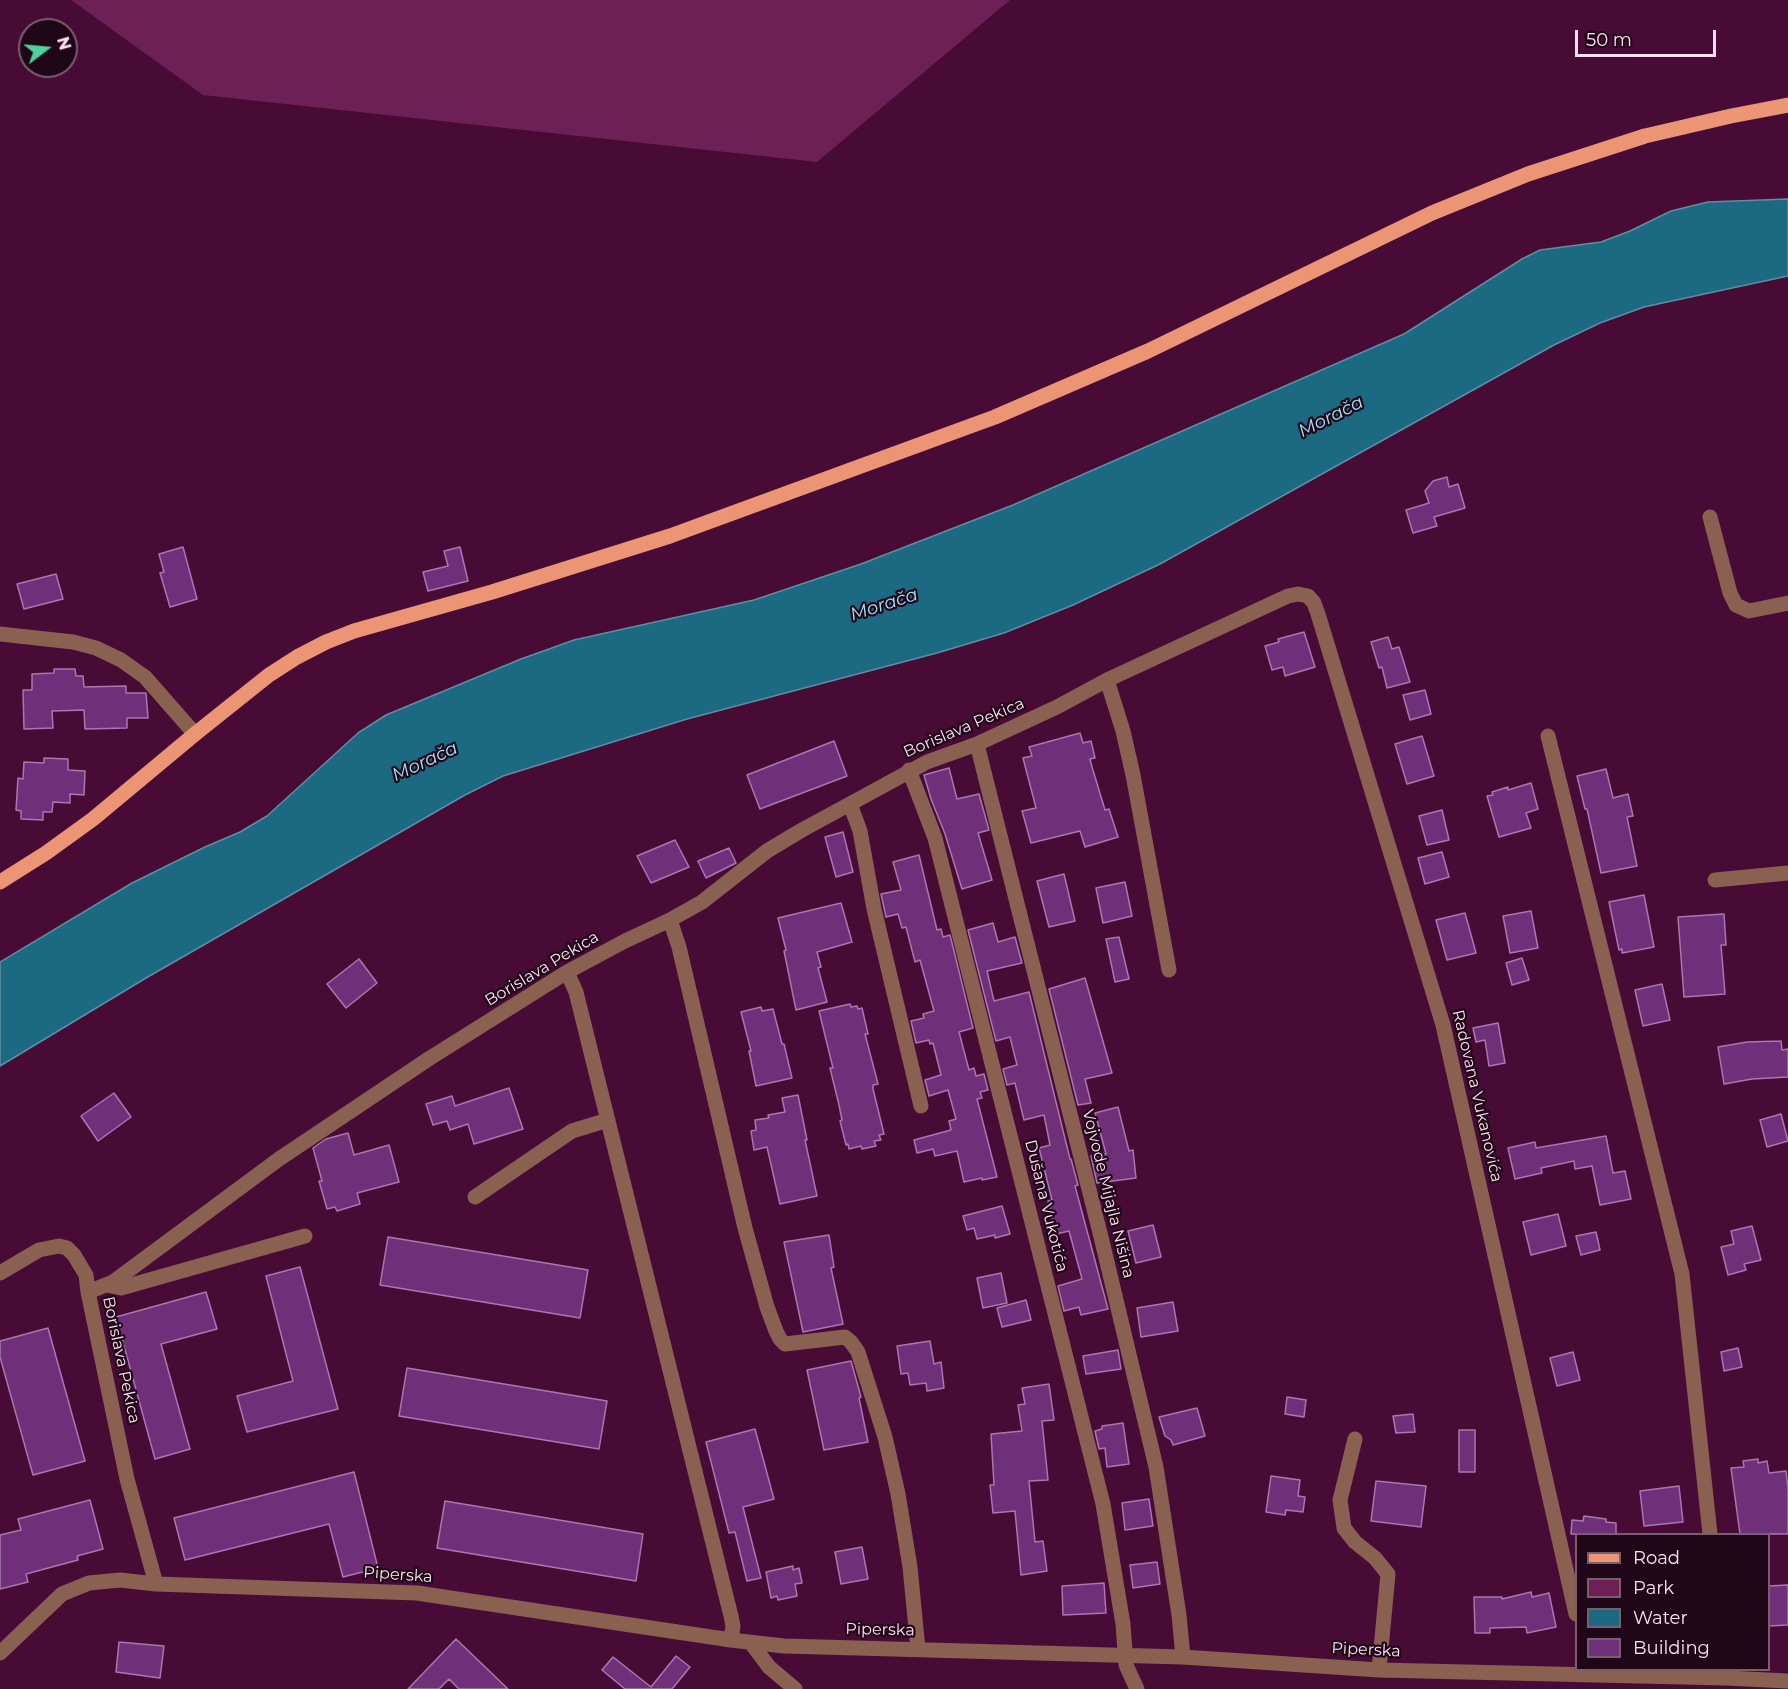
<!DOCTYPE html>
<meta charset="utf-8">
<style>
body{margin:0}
#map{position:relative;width:1788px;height:1689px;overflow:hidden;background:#470b36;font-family:Montserrat,sans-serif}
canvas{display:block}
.legend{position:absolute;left:1575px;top:1533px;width:195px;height:138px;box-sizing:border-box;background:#200718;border:2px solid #795e6f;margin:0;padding:8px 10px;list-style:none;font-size:18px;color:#fee0f2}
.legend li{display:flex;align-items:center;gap:12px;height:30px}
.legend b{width:30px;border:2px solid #795e6f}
.north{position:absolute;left:18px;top:18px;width:60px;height:60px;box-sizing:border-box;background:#200718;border:2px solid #795e6f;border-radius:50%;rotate:74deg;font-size:16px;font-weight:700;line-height:24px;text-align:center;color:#fee0f2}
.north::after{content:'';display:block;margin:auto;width:21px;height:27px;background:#4cd39b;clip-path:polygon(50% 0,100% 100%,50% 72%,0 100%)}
.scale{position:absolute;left:1575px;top:30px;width:141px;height:27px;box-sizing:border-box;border:3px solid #fee0f2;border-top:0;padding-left:8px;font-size:18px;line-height:21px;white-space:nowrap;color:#fee0f2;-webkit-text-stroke:4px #200718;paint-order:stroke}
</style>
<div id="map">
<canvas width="1788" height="1689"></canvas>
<ul class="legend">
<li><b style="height:8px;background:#eb9574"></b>Road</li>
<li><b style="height:16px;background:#6d2056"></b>Park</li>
<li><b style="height:16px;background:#1c6a81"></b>Water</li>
<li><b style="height:16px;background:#6f2f79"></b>Building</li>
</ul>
<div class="north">N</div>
<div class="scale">50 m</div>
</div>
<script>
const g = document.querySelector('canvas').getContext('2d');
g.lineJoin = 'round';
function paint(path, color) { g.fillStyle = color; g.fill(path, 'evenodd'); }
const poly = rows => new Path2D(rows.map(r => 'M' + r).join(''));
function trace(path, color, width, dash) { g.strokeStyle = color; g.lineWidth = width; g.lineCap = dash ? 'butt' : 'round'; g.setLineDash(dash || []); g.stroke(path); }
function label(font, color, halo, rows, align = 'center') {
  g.font = font + ' Montserrat,sans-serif'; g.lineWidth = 4.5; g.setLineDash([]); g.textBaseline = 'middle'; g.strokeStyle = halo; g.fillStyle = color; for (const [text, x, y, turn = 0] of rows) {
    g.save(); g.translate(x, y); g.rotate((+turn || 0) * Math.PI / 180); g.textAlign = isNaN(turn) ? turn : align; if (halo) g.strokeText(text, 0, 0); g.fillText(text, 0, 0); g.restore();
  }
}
paint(poly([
 [71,0,1010,0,817,162,203,95]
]), '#6d2056');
const water = poly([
 [1788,199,1788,276,1644,307,1600,323,1554,345,1160,564,1073,605,1004,633,937,653,687,719,503,776,465,795,146,978,0,1066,0,962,132,883,205,847,240,832,267,816,358,733,386,715,521,659,574,640,754,600,861,564,1013,505,1404,334,1522,259,1540,250,1601,242,1630,231,1671,211,1708,202,1788,199]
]);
paint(water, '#1c6a81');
trace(water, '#608da3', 1.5);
const building = poly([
 [1447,477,1449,487,1458,484,1465,508,1434,517,1437,526,1413,533,1406,510,1429,503,1425,491,1433,481,1447,477],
 [183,547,197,599,170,607,160,573,164,572,159,554,183,547],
 [460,547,468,581,428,591,423,572,448,566,444,551,460,547],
 [56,574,63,599,24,609,17,584,56,574],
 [1304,632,1315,667,1285,676,1283,667,1272,670,1265,646,1279,642,1278,639,1304,632],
 [1388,637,1392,649,1399,647,1410,682,1387,688,1382,667,1379,668,1371,642,1388,637],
 [54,669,75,669,76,676,83,676,84,687,126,686,126,693,146,693,148,718,127,718,127,728,85,729,84,710,52,711,53,728,24,729,23,690,32,690,32,674,54,673,54,669],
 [1425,690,1431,714,1410,720,1403,695,1425,690],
 [1080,733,1083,743,1091,741,1095,758,1090,759,1092,767,1105,810,1109,809,1118,837,1085,847,1080,831,1031,843,1022,811,1036,808,1023,758,1032,756,1029,747,1080,733],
 [1422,736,1434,776,1407,784,1395,744,1422,736],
 [834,741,847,776,760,809,747,775,834,741],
 [44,758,68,759,68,770,85,771,84,795,70,794,70,803,53,802,52,812,43,812,43,820,21,819,21,811,16,810,18,778,23,779,24,762,44,763,44,758],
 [949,768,957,799,979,794,989,830,978,833,992,880,962,889,945,834,931,799,924,775,949,768],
 [1606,769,1613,798,1628,794,1633,816,1627,817,1637,866,1601,873,1587,809,1585,809,1577,776,1606,769],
 [1531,783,1538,809,1526,813,1531,828,1499,837,1487,796,1493,795,1492,792,1508,787,1508,790,1531,783],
 [1442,810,1449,840,1427,845,1419,816,1442,810],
 [843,832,853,872,836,877,825,837,843,832],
 [675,840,689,867,651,883,637,856,675,840],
 [729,848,736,863,706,878,698,861,729,848],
 [1442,852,1449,877,1425,884,1418,858,1442,852],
 [919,855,937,930,941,929,943,937,950,935,973,1028,959,1032,969,1070,974,1068,976,1076,984,1074,988,1090,980,1092,982,1098,977,1099,997,1177,982,1180,982,1178,964,1182,957,1151,935,1156,933,1149,917,1153,914,1140,951,1130,949,1121,956,1119,948,1090,929,1096,925,1080,941,1075,933,1043,930,1044,929,1040,916,1043,911,1021,924,1018,923,1014,934,1011,920,960,915,962,906,927,902,928,898,914,886,917,881,894,901,890,893,862,919,855],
 [1064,874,1075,921,1049,927,1037,881,1064,874],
 [1125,882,1132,916,1103,923,1096,888,1125,882],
 [1644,895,1654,947,1622,953,1622,949,1619,950,1609,902,1644,895],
 [841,903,852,942,817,952,821,967,818,968,827,1002,796,1010,784,951,786,950,778,918,841,903],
 [1531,911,1538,948,1510,953,1503,916,1531,911],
 [1465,913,1476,953,1447,960,1436,920,1465,913],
 [1724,914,1726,945,1721,945,1725,994,1684,997,1678,917,1724,914],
 [993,923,998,942,1015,937,1022,963,987,971,994,1001,1029,992,1070,1159,1071,1159,1078,1185,1075,1186,1108,1309,1081,1315,1079,1307,1064,1311,1058,1286,1082,1279,1069,1231,1056,1234,1048,1201,1052,1200,1039,1148,1050,1145,1044,1115,1024,1120,1015,1083,1007,1085,1003,1069,1017,1065,1010,1037,996,1041,968,930,993,923],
 [1119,937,1129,979,1115,982,1106,939,1119,937],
 [1522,958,1529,980,1512,985,1506,963,1522,958],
 [359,959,377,983,346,1008,327,984,359,959],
 [1085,978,1112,1073,1085,1079,1091,1103,1078,1105,1049,989,1085,978],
 [1662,984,1670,1020,1643,1026,1635,990,1662,984],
 [850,1004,851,1007,857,1006,858,1009,862,1008,868,1034,865,1034,878,1084,873,1085,873,1089,884,1134,879,1135,881,1140,874,1141,876,1146,862,1149,861,1146,849,1149,848,1144,846,1145,840,1121,842,1120,839,1105,830,1068,833,1068,819,1011,850,1004],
 [761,1007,762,1011,773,1009,782,1044,784,1044,792,1078,756,1086,749,1051,751,1051,741,1012,761,1007],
 [1498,1023,1505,1063,1489,1066,1485,1040,1476,1042,1473,1028,1498,1023],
 [1781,1041,1782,1050,1788,1049,1788,1077,1752,1079,1724,1084,1718,1047,1747,1042,1781,1041],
 [509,1088,523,1129,474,1144,468,1124,450,1130,447,1121,433,1125,426,1104,452,1096,455,1106,509,1088],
 [114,1093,131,1117,98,1141,81,1116,114,1093],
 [798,1095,807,1140,805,1140,817,1196,780,1204,767,1147,754,1150,751,1131,756,1130,755,1120,769,1118,768,1115,785,1112,782,1098,798,1095],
 [1118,1107,1129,1151,1133,1150,1136,1178,1097,1183,1091,1156,1106,1154,1095,1113,1118,1107],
 [1781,1114,1788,1141,1767,1147,1760,1120,1781,1114],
 [348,1133,354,1155,389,1145,399,1182,357,1193,360,1204,337,1211,335,1207,327,1209,319,1181,322,1181,313,1148,326,1139,348,1133],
 [1606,1136,1613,1173,1625,1171,1631,1199,1600,1205,1592,1166,1575,1169,1574,1161,1541,1168,1542,1173,1515,1179,1508,1148,1535,1142,1536,1148,1606,1136],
 [1002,1206,1010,1234,995,1238,995,1235,977,1239,974,1228,967,1230,963,1216,1002,1206],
 [1558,1214,1566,1246,1531,1255,1523,1222,1558,1214],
 [1153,1225,1161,1257,1136,1263,1128,1231,1153,1225],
 [1752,1226,1761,1260,1744,1264,1746,1270,1728,1275,1721,1247,1734,1244,1731,1231,1752,1226],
 [1596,1232,1600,1250,1581,1255,1576,1236,1596,1232],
 [829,1235,834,1267,831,1268,843,1324,803,1332,784,1242,829,1235],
 [388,1237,588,1270,580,1318,380,1285,388,1237],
 [300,1267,338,1409,247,1432,237,1396,293,1381,266,1276,300,1267],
 [1001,1273,1007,1303,983,1308,977,1278,1001,1273],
 [206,1292,217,1329,161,1344,190,1449,155,1459,116,1317,206,1292],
 [1026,1300,1031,1320,1002,1327,997,1308,1026,1300],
 [1173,1302,1178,1331,1141,1337,1137,1308,1173,1302],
 [48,1328,85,1461,33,1475,0,1357,0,1341,48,1328],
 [930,1341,934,1364,941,1362,944,1388,927,1391,926,1383,910,1385,908,1373,901,1374,897,1346,930,1341],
 [1738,1348,1742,1367,1724,1371,1721,1352,1738,1348],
 [1118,1350,1121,1369,1086,1374,1083,1356,1118,1350],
 [1573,1352,1580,1380,1557,1386,1550,1358,1573,1352],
 [851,1361,858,1386,861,1397,859,1398,868,1442,824,1450,807,1370,851,1361],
 [407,1368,607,1401,599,1449,399,1416,407,1368],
 [1049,1384,1054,1420,1042,1421,1048,1480,1029,1481,1035,1542,1043,1541,1047,1571,1021,1575,1015,1511,993,1513,990,1485,994,1485,991,1434,1022,1431,1018,1405,1025,1404,1022,1388,1049,1384],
 [1287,1397,1306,1400,1304,1417,1285,1414,1287,1397],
 [1197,1408,1205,1436,1173,1445,1171,1440,1165,1436,1159,1417,1197,1408],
 [1413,1414,1415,1432,1396,1433,1393,1416,1413,1414],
 [1123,1423,1129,1464,1107,1467,1105,1448,1099,1449,1095,1431,1102,1429,1102,1426,1123,1423],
 [755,1429,774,1499,743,1507,761,1578,747,1581,735,1532,729,1533,706,1442,755,1429],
 [1459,1430,1475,1430,1475,1472,1459,1472,1459,1430],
 [1758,1459,1758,1463,1767,1461,1769,1473,1786,1471,1788,1490,1788,1534,1740,1534,1731,1468,1744,1467,1743,1461,1758,1459],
 [354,1472,378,1568,343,1577,329,1524,185,1560,174,1518,354,1472],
 [1271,1476,1300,1480,1298,1496,1305,1497,1303,1512,1286,1510,1285,1515,1266,1512,1271,1476],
 [1376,1481,1426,1486,1421,1527,1371,1521,1376,1481],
 [1679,1486,1683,1522,1644,1526,1640,1491,1679,1486],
 [1149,1499,1153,1526,1125,1530,1122,1503,1149,1499],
 [90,1500,103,1549,77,1556,78,1560,26,1574,28,1582,0,1589,0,1535,21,1530,18,1519,90,1500],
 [445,1501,643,1534,636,1581,437,1548,445,1501],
 [1584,1516,1606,1519,1606,1522,1616,1523,1616,1534,1571,1534,1572,1520,1583,1521,1584,1516],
 [862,1547,868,1579,841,1584,835,1552,862,1547],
 [1157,1562,1160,1584,1133,1588,1130,1565,1157,1562],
 [793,1566,793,1570,799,1568,802,1583,795,1584,797,1596,778,1600,777,1596,771,1598,766,1572,793,1566],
 [1104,1583,1106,1613,1063,1615,1062,1586,1104,1583],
 [1788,1585,1788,1625,1768,1626,1768,1586,1788,1585],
 [1531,1592,1532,1597,1549,1593,1556,1627,1527,1633,1526,1627,1490,1628,1490,1633,1475,1633,1474,1597,1502,1597,1502,1599,1531,1592],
 [456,1639,508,1689,459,1689,449,1679,439,1689,408,1689,456,1639],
 [119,1642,164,1646,160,1678,116,1672,119,1642],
 [676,1656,690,1667,672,1689,625,1689,602,1670,613,1657,651,1687,676,1656]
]);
paint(building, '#6f2f79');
trace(building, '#a977b1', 1.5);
trace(poly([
 [1710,517,1730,593,1736,605,1749,611,1788,603],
 [0,634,73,642,96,648,121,660,145,677,195,734],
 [1107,680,1123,731,1133,775,1169,970],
 [1548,736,1682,1274,1710,1534],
 [977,744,1101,1237,1156,1467,1179,1615,1183,1657],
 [909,770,935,838,1103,1504,1123,1624,1126,1665,1137,1689],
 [850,804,860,831,874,909,921,1106],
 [1715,880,1788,873],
 [670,920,679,947,745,1228,767,1307,776,1331,780,1339,785,1344,845,1337,851,1342,858,1352,885,1437,898,1494,910,1567,918,1649],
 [567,972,576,992,731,1616,733,1626,731,1640],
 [475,1197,572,1131,608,1120],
 [0,1273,39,1250,59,1246,67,1248,74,1255,86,1275,88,1292],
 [107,1285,121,1288,305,1236],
 [1355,1439,1340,1500,1344,1528,1355,1542,1375,1558,1388,1574,1379,1670],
 [156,1584,127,1479,88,1292,113,1282,279,1159,430,1058,567,972,625,941,670,920,702,902,767,851,802,830,927,762,977,744,1057,707,1107,680,1288,596,1298,594,1308,596,1314,603,1318,614,1443,1025,1576,1614],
 [751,1643,769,1667,795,1689],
 [0,1653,62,1594,89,1583,120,1580,156,1584,417,1593,731,1640,784,1646,1183,1657,1379,1670,1726,1678,1788,1681]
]), '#8a6050', 15);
trace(poly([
 [0,882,46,853,93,819,195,734,269,675,297,657,326,642,354,631,492,592,670,536,995,417,1148,351,1432,213,1528,174,1645,136,1731,116,1788,105]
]), '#eb9574', 15);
label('16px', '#fee0f2', '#200718', [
 ["Borislava Pekica",964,728,-23],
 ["Borislava Pekica",542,969,-31],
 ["Radovana Vukanovića",1477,1096,77],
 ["Vojvode Mijajla Nišina",1108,1194,76],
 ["Dušana Vukotića",1046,1206,76],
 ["Borislava Pekica",121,1360,78],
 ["Piperska",398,1575,4],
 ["Piperska",880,1630,1],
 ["Piperska",1366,1650,3]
]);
label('italic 18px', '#a7e1f6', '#200718', [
 ["Morača",1331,417,-27],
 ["Morača",884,605,-18],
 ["Morača",425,762,-25]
]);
</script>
